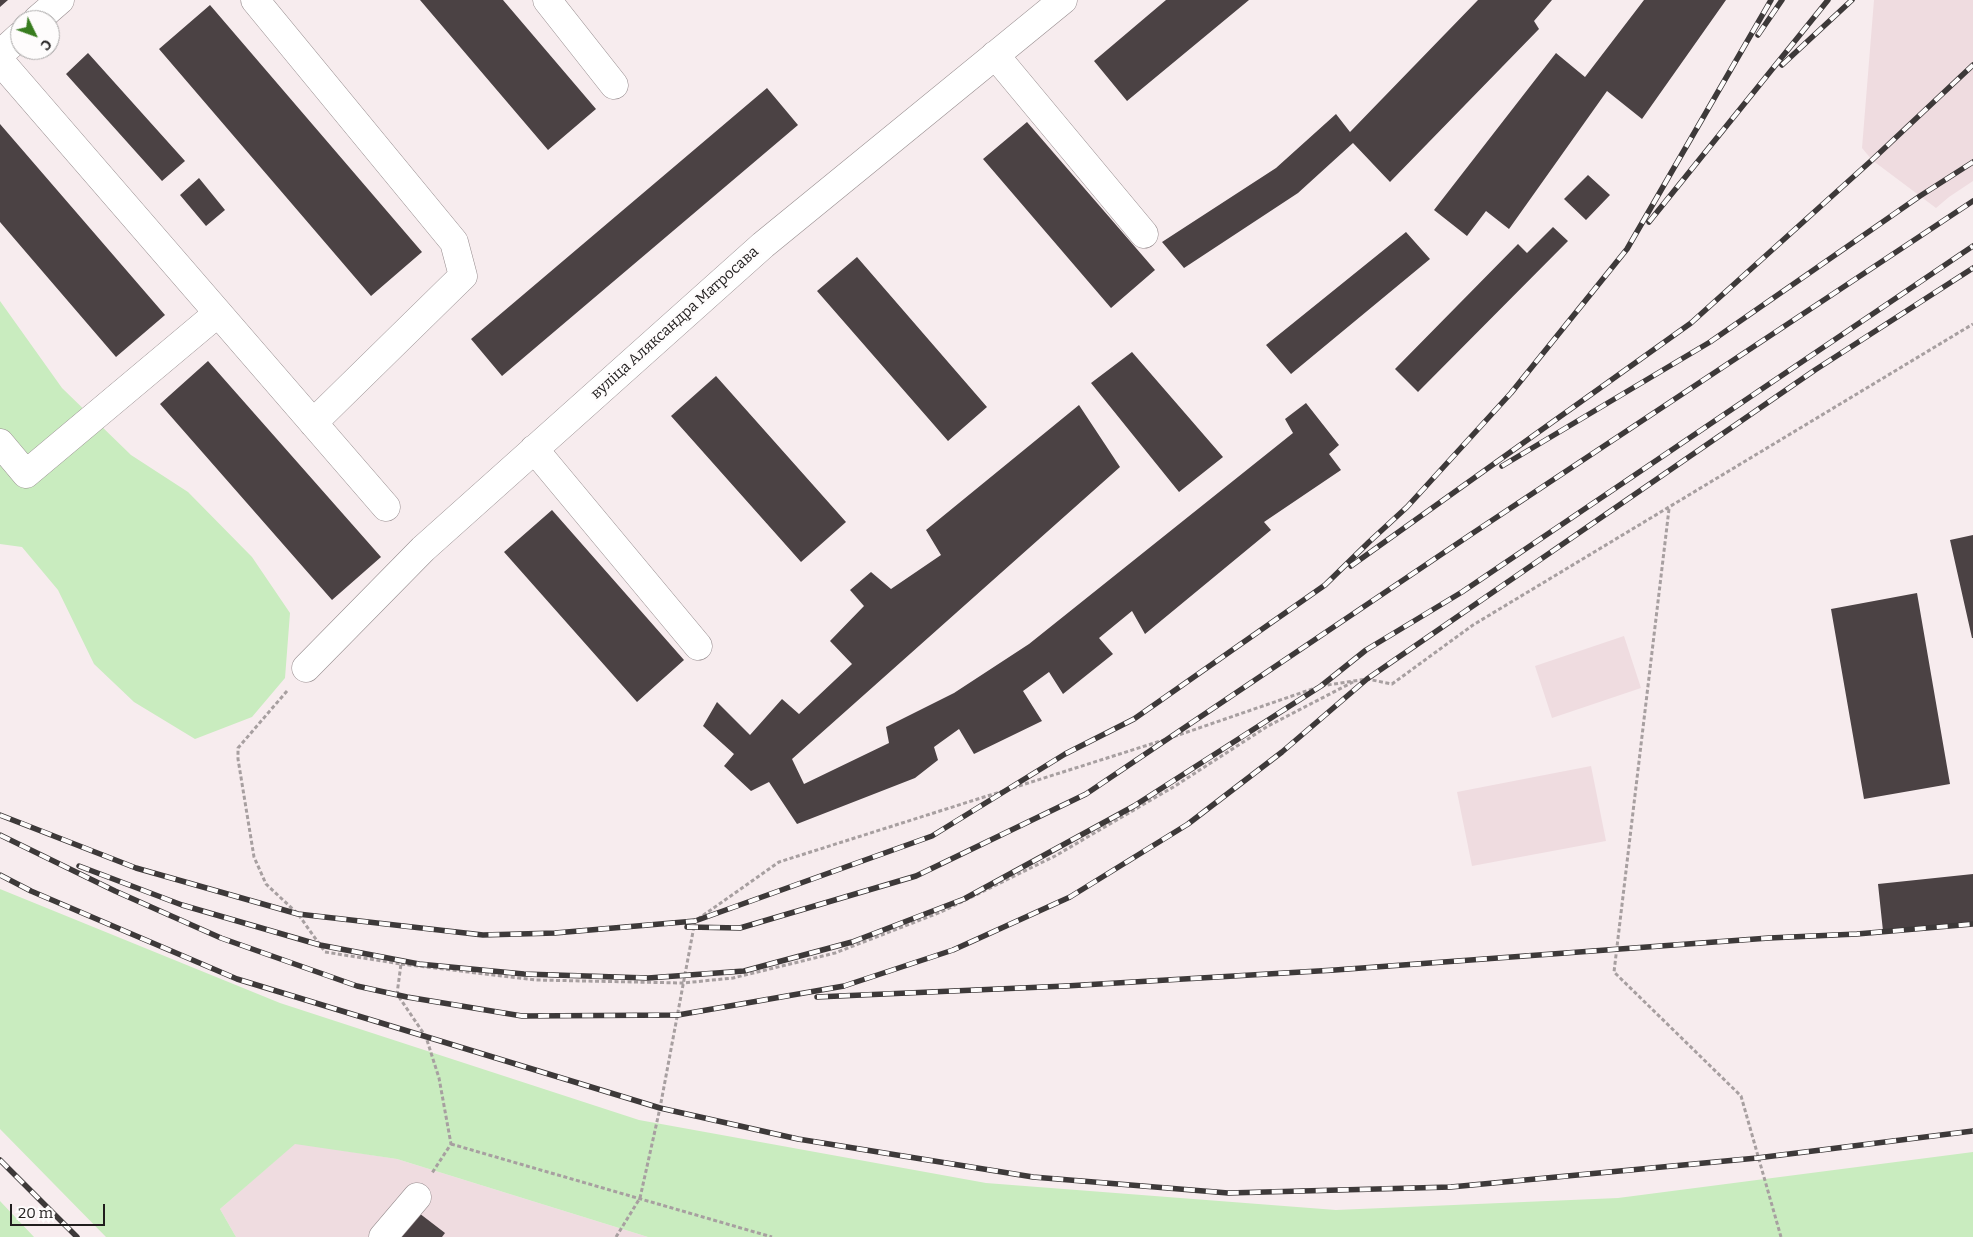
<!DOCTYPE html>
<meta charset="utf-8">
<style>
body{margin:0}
#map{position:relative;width:1973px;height:1237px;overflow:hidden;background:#f7ecee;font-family:Bitter,serif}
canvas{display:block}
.north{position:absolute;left:10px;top:10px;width:50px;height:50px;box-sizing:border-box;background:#fefcfc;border:1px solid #a5a3a3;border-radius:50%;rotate:132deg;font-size:14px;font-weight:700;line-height:20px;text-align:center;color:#201d1d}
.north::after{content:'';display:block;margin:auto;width:18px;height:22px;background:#387c1e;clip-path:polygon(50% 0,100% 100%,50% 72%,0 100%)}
.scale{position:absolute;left:10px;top:1204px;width:95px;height:22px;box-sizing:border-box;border:2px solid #201d1d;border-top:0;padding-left:6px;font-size:15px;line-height:18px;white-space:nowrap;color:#201d1d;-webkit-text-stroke:4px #fefcfc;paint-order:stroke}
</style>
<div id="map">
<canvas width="1973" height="1237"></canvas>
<div class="north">С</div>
<div class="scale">20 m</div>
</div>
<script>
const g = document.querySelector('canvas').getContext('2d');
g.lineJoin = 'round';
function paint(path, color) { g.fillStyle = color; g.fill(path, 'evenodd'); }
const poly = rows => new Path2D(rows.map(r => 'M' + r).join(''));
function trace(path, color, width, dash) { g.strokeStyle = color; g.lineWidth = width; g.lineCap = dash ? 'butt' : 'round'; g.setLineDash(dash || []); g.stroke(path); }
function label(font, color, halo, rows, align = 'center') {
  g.font = font + ' Bitter,serif'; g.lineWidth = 5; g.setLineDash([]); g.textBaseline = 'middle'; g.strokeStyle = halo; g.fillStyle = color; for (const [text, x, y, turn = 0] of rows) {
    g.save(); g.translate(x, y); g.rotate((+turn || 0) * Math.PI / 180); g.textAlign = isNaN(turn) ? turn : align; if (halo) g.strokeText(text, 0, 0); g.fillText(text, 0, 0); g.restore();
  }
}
paint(poly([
 [1874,0,1973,0,1973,181,1949,197,1936,208,1872,160,1862,148],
 [1624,636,1641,688,1552,718,1535,666],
 [1591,766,1606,841,1472,866,1457,792],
 [295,1143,397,1159,648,1237,236,1237,220,1209]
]), '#efdce0');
paint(poly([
 [0,301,62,388,131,455,188,492,252,557,290,613,285,678,252,717,195,739,134,702,94,664,58,590,22,547,0,544],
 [0,889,280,1003,639,1120,986,1183,1336,1210,1618,1198,1973,1152,1973,1237,648,1237,397,1159,295,1144,220,1209,236,1237,106,1237,0,1129],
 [0,1201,34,1237,0,1237]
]), '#c9ecbf');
paint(poly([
 [0,0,8,0,0,7],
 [420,0,503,0,596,109,548,150],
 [1166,0,1249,0,1127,101,1094,61],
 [1478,0,1552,0,1534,21,1539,29,1390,182,1353,143,1298,193,1184,268,1162,242,1276,168,1336,114,1350,132],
 [1644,0,1726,0,1642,119,1607,91,1509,229,1486,211,1467,236,1434,210,1556,53,1585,77],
 [210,5,422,252,371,296,159,49],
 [88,53,185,161,162,181,66,74],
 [767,88,798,125,502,376,471,339],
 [1027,122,1155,270,1111,308,983,159],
 [0,124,165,315,116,357,0,222],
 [1588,175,1610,195,1586,220,1564,199],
 [199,178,225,210,206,226,180,195],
 [1553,227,1568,241,1418,392,1395,369,1518,244,1527,253],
 [1406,232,1430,259,1291,374,1266,345],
 [857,257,987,407,948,441,817,291],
 [1132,352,1223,457,1179,492,1091,383],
 [208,361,381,557,332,600,160,404],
 [716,376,846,522,801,562,671,416],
 [1306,403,1339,445,1329,454,1341,470,1264,522,1271,530,1145,634,1132,611,1099,638,1113,654,1063,694,1049,672,1023,691,1042,721,974,754,959,729,934,747,938,760,915,778,797,824,769,782,751,791,724,766,734,754,703,726,717,702,750,735,782,699,799,714,852,664,830,641,864,606,850,590,871,572,891,589,941,555,926,530,1079,405,1120,467,792,759,804,784,889,743,886,727,954,693,1029,644,1293,433,1285,419],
 [552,510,684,660,637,702,504,552],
 [1973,535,1973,638,1972,638,1950,540],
 [1917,593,1950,784,1864,799,1831,609],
 [1973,874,1973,922,1883,931,1878,884],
 [419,1213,445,1233,442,1237,401,1237]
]), '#4b4244');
const minor = poly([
 [255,0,454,242,463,276,313,423],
 [547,0,614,85],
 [37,20,60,0],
 [0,54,20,36],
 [995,55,1144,234],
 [0,61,386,507],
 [0,443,26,474,218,313],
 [534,449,698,646],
 [306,668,423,549,763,245,1063,0],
 [383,1237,417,1197]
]);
trace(minor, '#968c8e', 29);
trace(poly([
 [1669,509,1614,972,1741,1096,1781,1237],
 [287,691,238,748,238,759,254,857,266,884,298,914,325,952,401,964,397,994,426,1037,439,1078,451,1144,432,1173],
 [401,964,536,980,683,983,733,978,835,953,941,912,1055,856,1175,786,1268,726,1353,682],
 [451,1144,772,1237],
 [616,1237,640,1198,660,1108,695,921,779,862,1167,739,1321,686,1367,679,1392,684,1473,625,1973,324]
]), '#a79fa0', 3, [4, 2.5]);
trace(minor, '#fff', 28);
const rail = poly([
 [1758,35,1782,0],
 [1782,65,1852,0],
 [1649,222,1828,0],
 [1502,466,1710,342,1920,196,1973,162],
 [1351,566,1691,323,1872,160,1973,65],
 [0,815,136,868,298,914,483,935,555,933,695,921,932,836,1065,754,1134,719,1325,585,1369,542,1407,507,1511,393,1627,249,1771,0],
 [0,835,115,891,221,938,357,986,407,997,522,1016,678,1015,844,986,953,950,1070,897,1188,824,1282,752,1367,679,1815,370,1973,268],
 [79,866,182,905,320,945,419,964,524,974,648,978,744,971,852,942,964,899,1134,806,1321,686,1366,650,1462,592,1973,246],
 [0,875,31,891,237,979,660,1108,798,1139,1033,1177,1228,1193,1451,1187,1757,1158,1973,1131],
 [687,927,740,928,916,876,1086,794,1473,533,1973,201],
 [817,997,1066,986,1335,970,1769,938,1857,934,1973,924],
 [0,1160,77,1237]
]);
trace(rail, '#3d3939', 5.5);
trace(rail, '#fefcfc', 4, [11]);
label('15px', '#201d1d', '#fefcfc', [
 ["вуліца Аляксандра Матросава",675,323,-42]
]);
</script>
